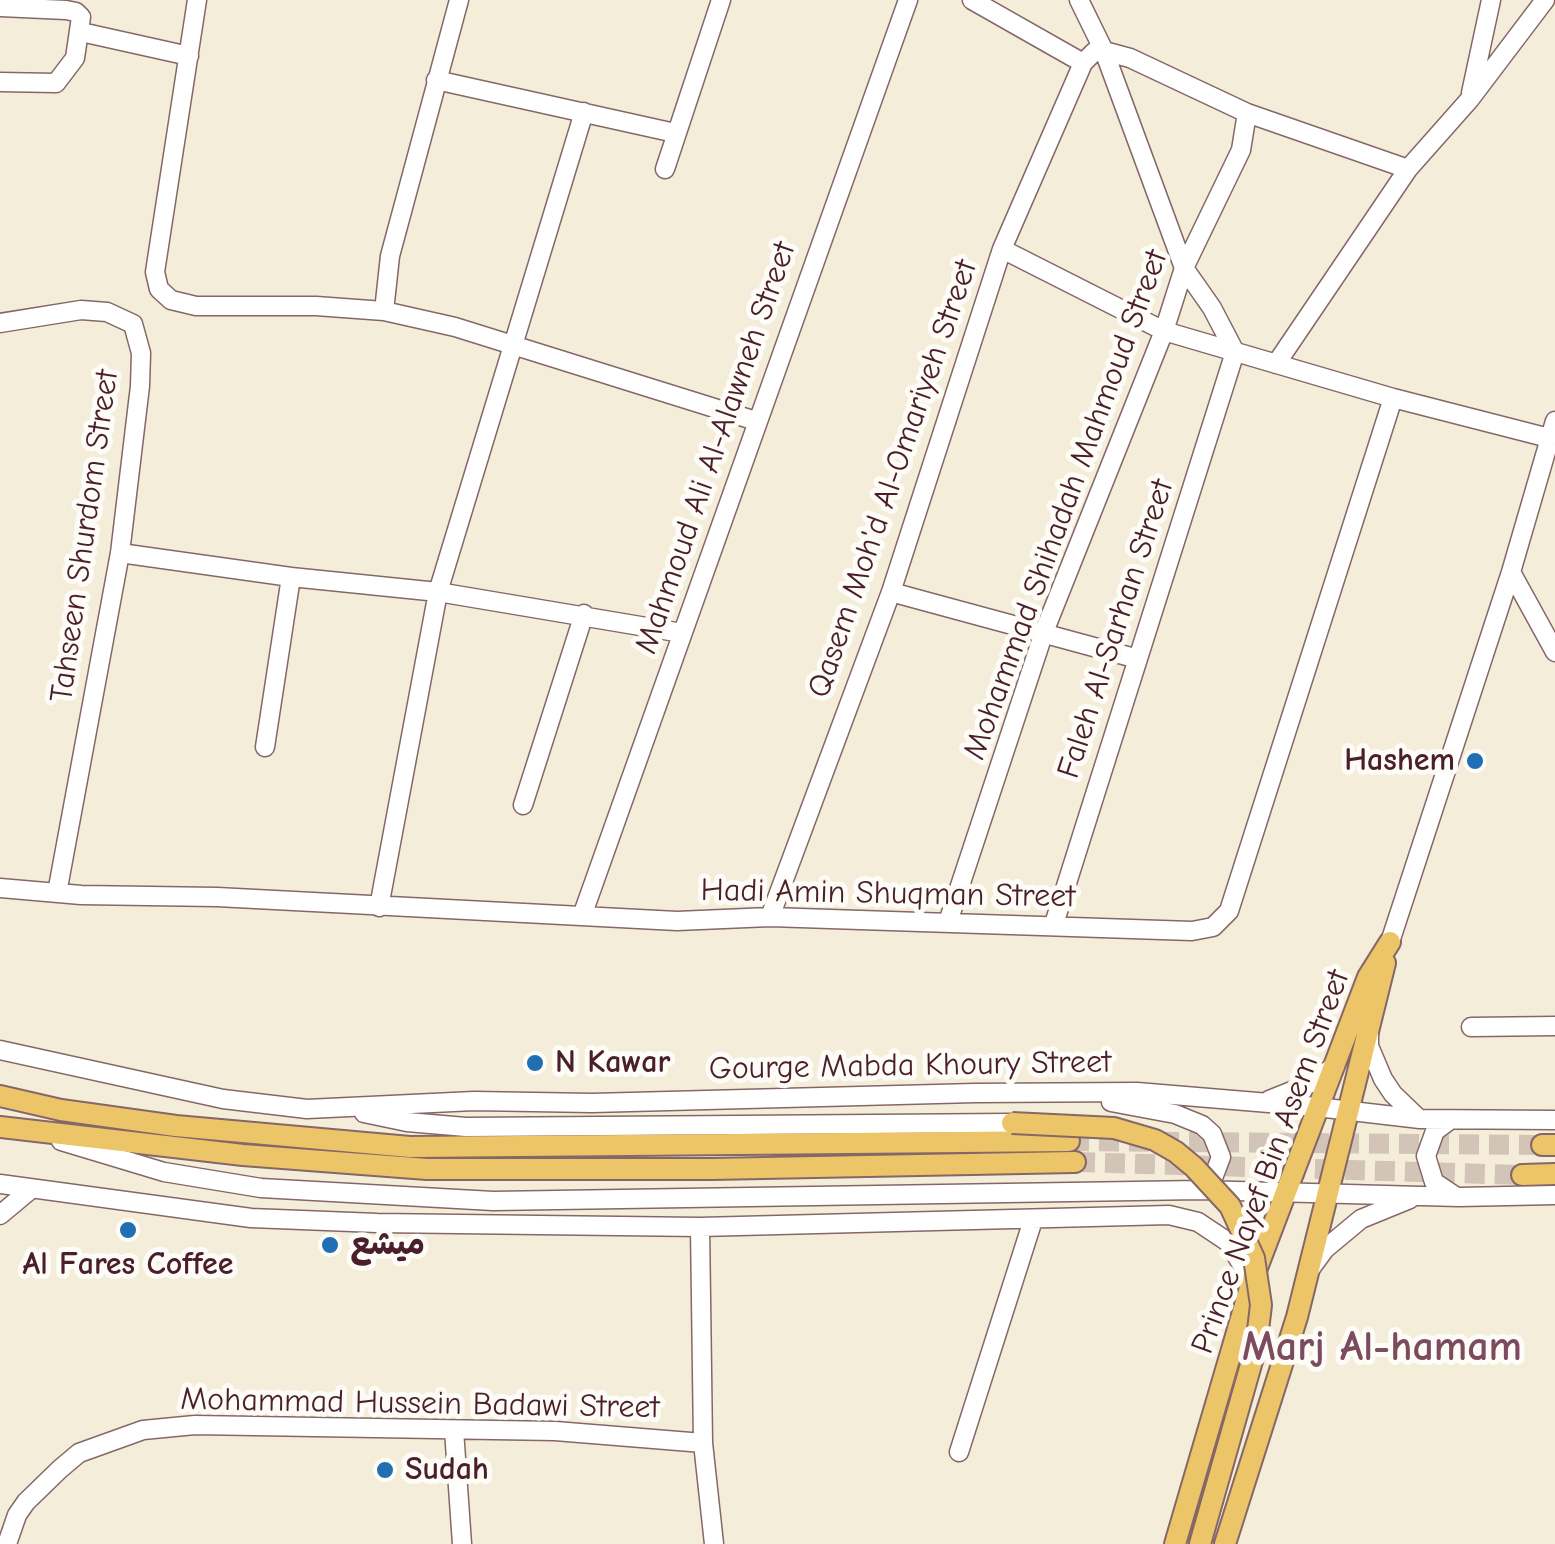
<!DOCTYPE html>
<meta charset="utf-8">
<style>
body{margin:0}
canvas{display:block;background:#f4edd9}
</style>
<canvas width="1555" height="1544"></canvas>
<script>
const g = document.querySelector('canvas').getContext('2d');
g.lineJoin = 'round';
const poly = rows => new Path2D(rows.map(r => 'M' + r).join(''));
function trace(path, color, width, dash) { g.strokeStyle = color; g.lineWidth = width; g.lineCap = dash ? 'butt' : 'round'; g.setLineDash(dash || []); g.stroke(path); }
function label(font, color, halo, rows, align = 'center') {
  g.font = font + ' "Comic Neue","Playpen Sans Arabic",sans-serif'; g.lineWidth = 10; g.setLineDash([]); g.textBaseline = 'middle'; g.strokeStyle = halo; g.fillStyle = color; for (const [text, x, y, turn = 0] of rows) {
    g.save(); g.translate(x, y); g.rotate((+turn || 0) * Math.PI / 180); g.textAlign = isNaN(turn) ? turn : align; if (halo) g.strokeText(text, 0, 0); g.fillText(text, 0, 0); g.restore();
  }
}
trace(poly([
 [1069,1141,1542,1145],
 [1075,1162,1522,1175]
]), '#d2c4b6', 20, [20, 10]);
const minor = poly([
 [197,0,155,272,159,289,171,300,196,306,316,306,384,311],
 [459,0,390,256,384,311,455,327,756,421],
 [972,0,1083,63,1094,52,1104,51,1130,58,1247,113,1408,169],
 [0,7,66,10,76,12,81,17,75,58,56,83,0,82],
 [81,32,189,56],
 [436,80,675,133],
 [1471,93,1491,0],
 [665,169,721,0],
 [1002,249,1164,331,1393,398,1549,438],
 [0,323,81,310,107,312,133,324,141,353,140,386,120,553,57,893],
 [1276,364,1408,169,1470,99,1545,0],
 [120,553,291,577,438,592,682,633],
 [1511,572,1555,652],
 [891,592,1138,659],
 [265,747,291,577],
 [523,805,584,614],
 [0,888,81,895,217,897,677,921,770,917,1192,931,1213,927,1229,911,1393,398],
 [379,907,438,592,584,112],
 [582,916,908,0],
 [770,917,891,592,1002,249,1083,63],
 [948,922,1044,632,1164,331,1184,268,1241,150,1247,113],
 [1054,924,1235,352,1212,308,1184,268,1104,51,1079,0],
 [1390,942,1511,572,1555,421],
 [1471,1027,1555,1026],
 [1369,1032,1369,1046,1383,1079,1393,1094,1419,1119],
 [0,1050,223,1099,307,1109,474,1101,592,1103,975,1093,1137,1092,1317,1107,1420,1119,1555,1120],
 [1269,1100,1309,1084,1335,1066],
 [1111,1102,1175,1114,1202,1125,1212,1134,1221,1157,1213,1178,1199,1190],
 [364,1113,407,1122,466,1127,1012,1123],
 [1450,1120,1435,1131,1426,1156,1434,1182,1455,1196],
 [61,1141,164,1172,261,1188,493,1201,1199,1190,1459,1197,1555,1195],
 [0,1184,251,1218,377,1223,700,1227,1169,1215,1198,1222,1228,1242,1252,1281],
 [0,1215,30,1190],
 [700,1227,703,1443,714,1544],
 [1311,1268,1325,1249,1361,1219,1410,1199],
 [454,1430,462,1544],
 [959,1452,1033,1220],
 [7,1544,17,1515,26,1502,60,1469,79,1453,143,1430,195,1425,555,1431,703,1443]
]);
const major = poly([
 [0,1096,61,1110,176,1126,410,1147,1069,1141],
 [0,1127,243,1155,427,1169,712,1169,1075,1162],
 [1542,1145,1555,1145],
 [1522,1175,1555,1174],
 [1175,1544,1252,1281,1368,977,1390,942],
 [1200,1544,1256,1347],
 [1225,1544,1297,1317,1385,963]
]);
trace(minor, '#866768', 21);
trace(major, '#866768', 24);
trace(minor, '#fff', 18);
trace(major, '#edc569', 20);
const majorBridge = poly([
 [1012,1123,1114,1128,1155,1140,1176,1152,1194,1167,1230,1206,1254,1258,1261,1305,1256,1347]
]);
trace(majorBridge, '#866768', 24, []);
trace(majorBridge, '#edc569', 20);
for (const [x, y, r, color] of [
 [1475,761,10,"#1f6fb2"],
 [535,1063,10,"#1f6fb2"],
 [128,1230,10,"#1f6fb2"],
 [330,1245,10,"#1f6fb2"],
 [385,1470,10,"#1f6fb2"]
]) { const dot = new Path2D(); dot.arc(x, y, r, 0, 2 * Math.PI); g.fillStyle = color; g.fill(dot); trace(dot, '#fdfcf7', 4); }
label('32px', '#4a1f2b', '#fdfcf7', [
 ["Mahmoud Ali Al-Alawneh Street",716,448,-71],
 ["Qasem Moh'd Al-Omariyeh Street",893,479,-71],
 ["Mohammad Shihadah Mahmoud Street",1066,505,-70],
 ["Tahseen Shurdom Street",85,536,-82],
 ["Faleh Al-Sarhan Street",1116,629,-72],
 ["Hadi Amin Shuqman Street",888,894,1],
 ["Gourge Mabda Khoury Street",910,1066,-1],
 ["Prince Nayef Bin Asem Street",1271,1162,-70],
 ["Mohammad Hussein Badawi Street",420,1404,1]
]);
label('bold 32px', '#4a1f2b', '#fdfcf7', [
 ["Hashem",1455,761,"right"],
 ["N Kawar",555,1063],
 ["ميشع",350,1245],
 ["Al Fares Coffee",128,1265,"center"],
 ["Sudah",405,1470]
], 'left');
label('bold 42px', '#7d4b60', '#fdfcf7', [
 ["Marj Al-hamam",1382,1348]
]);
</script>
